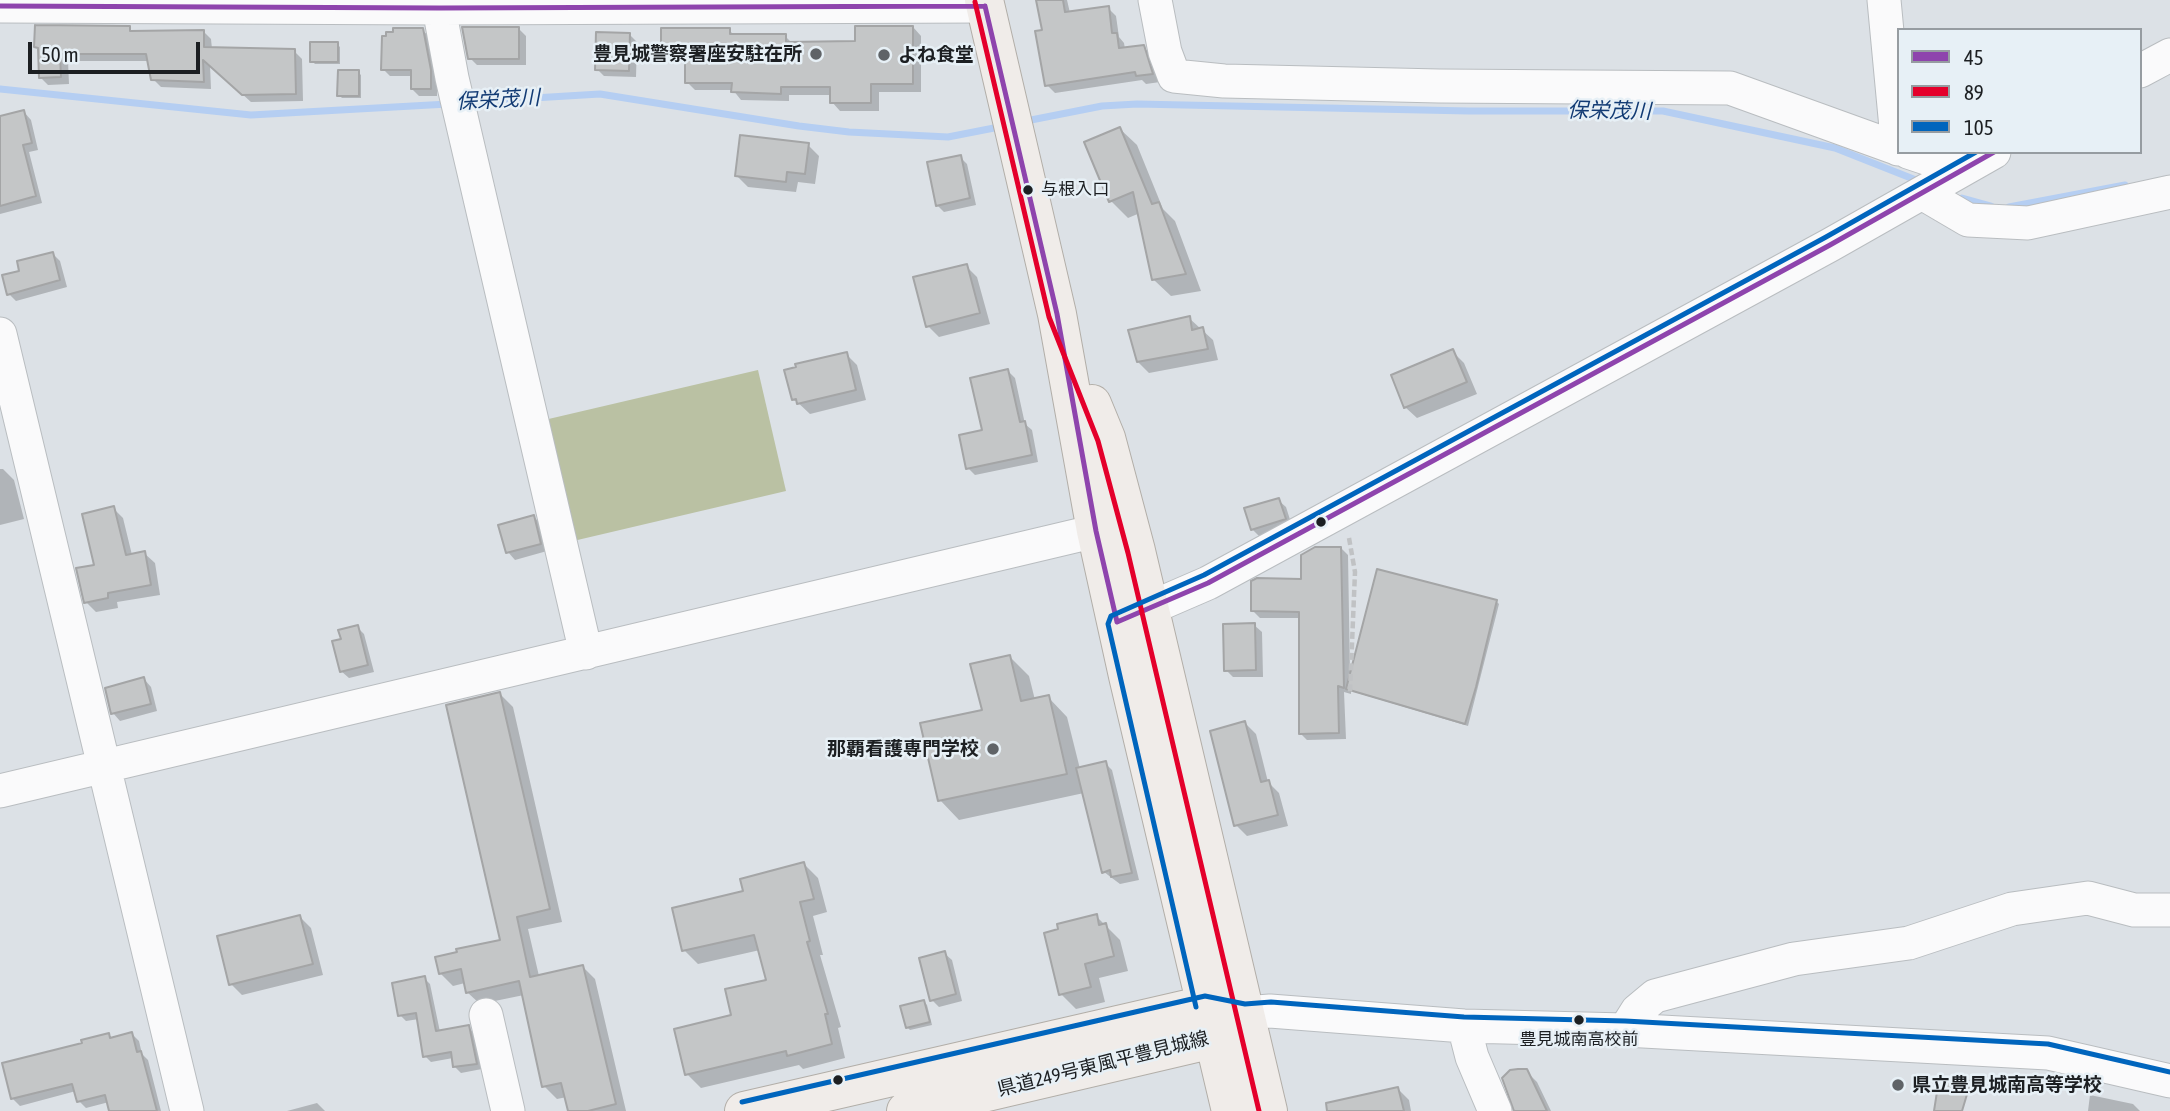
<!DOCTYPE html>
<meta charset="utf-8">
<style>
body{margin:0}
#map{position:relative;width:2170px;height:1111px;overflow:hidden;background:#dce1e6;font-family:"Asap Condensed",sans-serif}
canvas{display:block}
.legend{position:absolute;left:1897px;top:28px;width:245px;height:126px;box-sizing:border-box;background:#e7f0f6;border:2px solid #969ca1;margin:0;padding:9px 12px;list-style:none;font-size:21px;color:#1c1f22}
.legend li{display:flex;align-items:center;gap:14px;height:35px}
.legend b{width:35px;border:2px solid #969ca1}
.scale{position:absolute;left:28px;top:42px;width:172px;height:32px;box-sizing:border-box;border:4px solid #1c1f22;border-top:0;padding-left:9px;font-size:21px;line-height:24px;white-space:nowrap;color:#1c1f22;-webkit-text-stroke:5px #e7f0f6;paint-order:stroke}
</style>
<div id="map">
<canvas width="2170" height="1111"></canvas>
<ul class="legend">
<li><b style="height:9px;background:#8e44ad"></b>45</li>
<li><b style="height:9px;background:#e4002b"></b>89</li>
<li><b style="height:9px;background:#0065bd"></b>105</li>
</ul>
<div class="scale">50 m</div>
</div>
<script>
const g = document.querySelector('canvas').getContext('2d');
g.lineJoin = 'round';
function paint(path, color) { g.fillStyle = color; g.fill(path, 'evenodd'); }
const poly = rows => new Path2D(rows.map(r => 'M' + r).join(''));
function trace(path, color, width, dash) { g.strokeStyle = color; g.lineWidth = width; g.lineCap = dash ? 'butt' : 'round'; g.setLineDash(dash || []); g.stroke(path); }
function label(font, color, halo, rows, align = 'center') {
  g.font = font + ' "Asap Condensed","Noto Sans JP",sans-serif'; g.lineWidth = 5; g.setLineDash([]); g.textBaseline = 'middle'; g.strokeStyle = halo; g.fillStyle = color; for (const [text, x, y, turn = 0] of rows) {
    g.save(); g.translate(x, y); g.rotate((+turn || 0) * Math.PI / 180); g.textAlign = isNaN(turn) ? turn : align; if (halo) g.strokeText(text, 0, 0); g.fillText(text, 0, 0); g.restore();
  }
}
paint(poly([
 [758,370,786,491,569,542,540,421]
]), '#bac1a3');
paint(poly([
 [1038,0,1067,0,1070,13,1108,8,1116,16,1119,37,1124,43,1125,49,1143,47,1152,55,1160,82,1146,84,1142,80,1055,93,1047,85,1044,32],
 [913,27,921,36,921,92,879,92,879,111,840,111,832,102,832,95,789,95,789,101,741,100,733,90,695,90,687,82,687,54,671,54,663,46,729,30,735,36,785,36,792,43,856,42],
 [129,28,134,33,203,31,211,39,212,49,294,51,302,59,303,101,251,102,210,65,211,89,161,87,153,79,149,61,68,61,69,84,48,85,40,77,40,51,36,47],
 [519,29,526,36,526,65,477,65,470,58],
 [422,30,430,37,437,78,437,96,419,96,412,89,412,76,390,76,383,69,388,38],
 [630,35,637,42,636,77,604,76,597,69],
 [337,44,340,47,340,64,315,64,312,61],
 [358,72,361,75,361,98,342,98,339,95],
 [24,112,31,120,38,150,29,152,42,203,0,214,0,118],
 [1120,129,1137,145,1163,209,1175,221,1201,291,1171,296,1154,280,1140,213,1128,218,1111,201],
 [808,145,819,156,815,184,798,182,796,192,748,187,737,176],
 [960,157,967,164,976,205,944,212,937,205],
 [53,254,60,261,67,287,16,301,9,294,22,272],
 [966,266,977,277,990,324,939,337,928,326],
 [1189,318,1213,340,1218,360,1149,373,1138,362],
 [1453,352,1464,363,1477,394,1417,418,1405,407],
 [846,354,857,365,866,400,810,414,794,399],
 [1008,371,1015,378,1025,424,1032,430,1038,462,975,475,968,468],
 [0,469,3,469,14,480,24,519,0,525],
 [1278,500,1286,507,1292,526,1260,537,1253,530,1246,509],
 [113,508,123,518,132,555,144,553,155,563,160,595,117,602,118,608,96,612,86,602],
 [534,517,541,524,547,551,515,560,508,552],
 [1341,548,1348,555,1350,675,1496,601,1499,604,1468,726,1351,691,1351,694,1344,692,1346,739,1307,740,1300,733,1301,618,1260,618,1253,611,1303,580],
 [1254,625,1262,632,1263,677,1233,677,1226,670],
 [357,627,364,634,374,672,349,678,341,671,343,641],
 [1010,657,1029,676,1035,700,1048,697,1067,717,1080,769,1105,763,1112,770,1139,880,1120,884,1104,872,1084,793,959,820,940,800],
 [144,679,151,687,157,711,120,721,113,713],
 [500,694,513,707,562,922,528,929,539,976,583,967,595,979,626,1111,570,1111,567,1097,557,1099,544,1086,524,995,480,1004,467,992,465,983,453,986,440,973,502,941],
 [1245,723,1256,734,1268,782,1279,793,1288,826,1247,836,1236,825],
 [804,864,818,878,827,912,813,916,823,955,820,955,841,1027,838,1028,845,1058,803,1069,799,1065,701,1088,687,1074,733,1017,768,982,760,950,698,964,684,950,745,893],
 [1096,916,1120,940,1128,971,1099,978,1105,1002,1076,1009,1061,994],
 [300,917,311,928,323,975,242,995,231,984],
 [944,953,952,960,962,1001,939,1007,932,1000],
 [424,978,430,984,440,1032,468,1027,474,1033,482,1069,461,1073,455,1067,453,1058,431,1062,425,1056,419,1019,406,1021,400,1015],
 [924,1002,927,1005,932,1025,910,1030,907,1027],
 [132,1034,139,1041,142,1054,148,1060,161,1111,111,1111,109,1102,86,1108,79,1101,76,1091,20,1106,13,1099,84,1044,108,1035,112,1039],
 [1526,1071,1537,1082,1551,1111,1515,1111],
 [1398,1089,1409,1100,1411,1111,1353,1111],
 [2090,1095,2133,1104,2140,1111,2088,1111],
 [317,1103,325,1111,287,1111]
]), '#0003');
trace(poly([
 [0,89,251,115,448,104],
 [467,102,600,94,799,126,849,132,948,137,994,128],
 [1031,120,1102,106,1137,104,1469,111,1663,111,1835,148,1921,182],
 [1962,198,1991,206],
 [2009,207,2125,185]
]), '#b5cef2', 7);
const building = poly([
 [1036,0,1063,0,1065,12,1109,6,1112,33,1117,33,1119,48,1144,45,1153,74,1136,76,1135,72,1045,86,1035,31,1042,30,1036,0],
 [35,25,130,26,130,31,204,30,204,47,295,49,296,94,242,95,203,60,204,82,151,80,146,54,60,54,61,77,39,78,38,48,34,47,35,25],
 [855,26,913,26,913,84,871,84,871,103,830,103,830,87,781,87,781,94,731,92,732,83,685,83,685,46,661,46,661,28,730,28,730,34,786,34,786,42,855,41,855,26],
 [462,27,519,27,519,59,468,59,462,27],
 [393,28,423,28,431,70,431,89,411,89,411,70,381,70,382,36,386,36,386,32,393,32,393,28],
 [596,32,630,33,629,71,595,70,596,32],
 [310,42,338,42,338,62,310,62,310,42],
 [338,70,359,70,359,96,337,96,338,70],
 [24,110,32,143,23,145,36,196,0,206,0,116,24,110],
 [1120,127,1152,204,1159,202,1186,274,1152,280,1133,192,1109,202,1084,142,1120,127],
 [740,135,809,143,805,174,787,172,786,182,735,176,740,135],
 [961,155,970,198,936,206,927,162,961,155],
 [53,252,60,280,7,295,2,275,19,271,17,261,53,252],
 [967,264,980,313,926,327,913,277,967,264],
 [1190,316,1192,330,1203,327,1208,349,1137,362,1128,330,1190,316],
 [1453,349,1467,382,1404,408,1391,375,1453,349],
 [847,352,856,390,797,404,796,399,792,400,784,370,796,367,795,364,847,352],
 [1008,369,1020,422,1025,421,1032,455,966,469,959,435,982,430,970,378,1008,369],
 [1279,498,1286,519,1251,530,1244,508,1279,498],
 [114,506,126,555,145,551,151,585,108,593,108,598,84,603,76,568,94,565,82,514,114,506],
 [534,515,541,544,506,553,498,525,534,515],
 [1315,547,1341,547,1344,688,1338,686,1339,733,1299,734,1299,612,1251,611,1251,581,1257,578,1301,579,1301,555,1315,547],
 [1377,569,1497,600,1476,687,1465,724,1346,689,1377,569],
 [1255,623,1256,670,1224,671,1223,624,1255,623],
 [358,625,368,665,340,672,332,641,341,639,338,630,358,625],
 [1010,655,1021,701,1049,695,1067,774,938,801,920,723,982,710,970,664,1010,655],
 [144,677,151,704,111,714,105,688,144,677],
 [500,692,550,909,517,917,530,977,583,965,616,1104,588,1111,568,1111,561,1083,542,1087,519,981,466,993,461,969,439,974,435,957,457,952,456,949,500,940,446,705,500,692],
 [1245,721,1261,782,1269,780,1278,815,1234,826,1210,731,1245,721],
 [1106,761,1132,873,1111,877,1110,870,1102,873,1076,768,1106,761],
 [804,862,814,899,800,902,810,941,807,942,828,1014,825,1014,832,1044,787,1056,786,1051,685,1075,674,1029,731,1015,725,989,766,980,754,935,682,951,672,908,743,891,740,879,804,862],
 [1097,914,1099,925,1106,923,1114,956,1085,964,1091,987,1059,995,1044,933,1058,929,1057,924,1097,914],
 [300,915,313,964,229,985,217,936,300,915],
 [945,951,956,994,930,1001,919,958,945,951],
 [425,976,436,1031,469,1025,477,1064,453,1067,451,1052,423,1057,416,1013,398,1016,392,983,425,976],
 [924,1000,930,1022,906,1028,900,1006,924,1000],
 [132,1032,137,1052,141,1051,157,1111,109,1111,105,1095,77,1102,72,1084,11,1099,2,1063,82,1043,81,1040,109,1033,110,1038,132,1032],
 [1518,1069,1527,1069,1547,1111,1514,1111,1502,1078,1510,1070,1518,1069],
 [1939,1079,1971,1081,1962,1111,1934,1111,1939,1079],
 [1398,1087,1404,1111,1327,1111,1326,1103,1398,1087]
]);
paint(building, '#c4c6c7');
trace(building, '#a4a5a6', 2);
const minor = poly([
 [1155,0,1165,52,1174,76,1224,81,1439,86,1730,88,1899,149],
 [1884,0,1898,149],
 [0,6,439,8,985,6],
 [439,8,452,78,586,653],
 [2140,71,2170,55],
 [1908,152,1962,170],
 [1922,193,1968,220,2028,223,2170,192],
 [0,334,187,1111],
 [1127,618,1208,583,1830,245,1994,152],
 [0,791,1096,531],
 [1244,1013,1270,1011,1464,1026,1625,1030,2048,1053,2170,1081],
 [486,1015,508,1111],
 [1464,1026,1472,1057,1495,1111],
 [1625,1030,1637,1011,1655,996,1794,959,1909,943,2012,909,2088,898,2134,910,2170,910]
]);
const major = poly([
 [984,0,1057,314,1096,531,1128,676,1231,1111],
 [1092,404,1106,438,1136,551,1268,1111],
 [744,1111,1205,1005,1229,1010],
 [906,1111,1213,1039,1232,1023]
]);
trace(minor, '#b9bdc0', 35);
trace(major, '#b2aea8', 40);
trace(poly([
 [1349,538,1355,572,1350,692]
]), '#c0c2c4', 4.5, [7, 3.5]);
trace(minor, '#fafafb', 33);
trace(major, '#f0ece9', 38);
trace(poly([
 [0,6,439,8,985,6],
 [985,6,1057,314,1096,531,1117,622],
 [1117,622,1208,583,1830,245,1994,152]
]), '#8e44ad', 5);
trace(poly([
 [975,2,1049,317,1098,441,1128,553,1259,1111]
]), '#e4002b', 5);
trace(poly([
 [1196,1007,1108,624,1111,616,1204,575,1826,237,1976,152],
 [742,1102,1205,996,1245,1004,1271,1002,1464,1017,1625,1021,2048,1044,2170,1072]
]), '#0065bd', 5);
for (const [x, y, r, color] of [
 [816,54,7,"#5f6367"],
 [884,55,7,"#5f6367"],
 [1028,190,6,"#1c1f22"],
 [1321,522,6,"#1c1f22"],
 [993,749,7,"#5f6367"],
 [1579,1020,6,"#1c1f22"],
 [838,1080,6,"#1c1f22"],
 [1898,1085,7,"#5f6367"]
]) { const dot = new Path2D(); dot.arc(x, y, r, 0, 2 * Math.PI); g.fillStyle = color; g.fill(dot); trace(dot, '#e7f0f6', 2.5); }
label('17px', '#1c1f22', '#e7f0f6', [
 ["与根入口",1041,190],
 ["豊見城南高校前",1579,1040,"center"]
], 'left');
label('bold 19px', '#1c1f22', '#e7f0f6', [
 ["豊見城警察署座安駐在所",802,54],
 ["よね食堂",898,55,"left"],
 ["那覇看護専門学校",979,749],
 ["県立豊見城南高等学校",1912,1085,"left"]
], 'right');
label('19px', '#1c1f22', '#e7f0f6', [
 ["県道249号東風平豊見城線",1103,1064,-14]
]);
label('italic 21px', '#123b74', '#e7f0f6', [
 ["保栄茂川",498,100,-3],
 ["保栄茂川",1609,111,1]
]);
</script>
